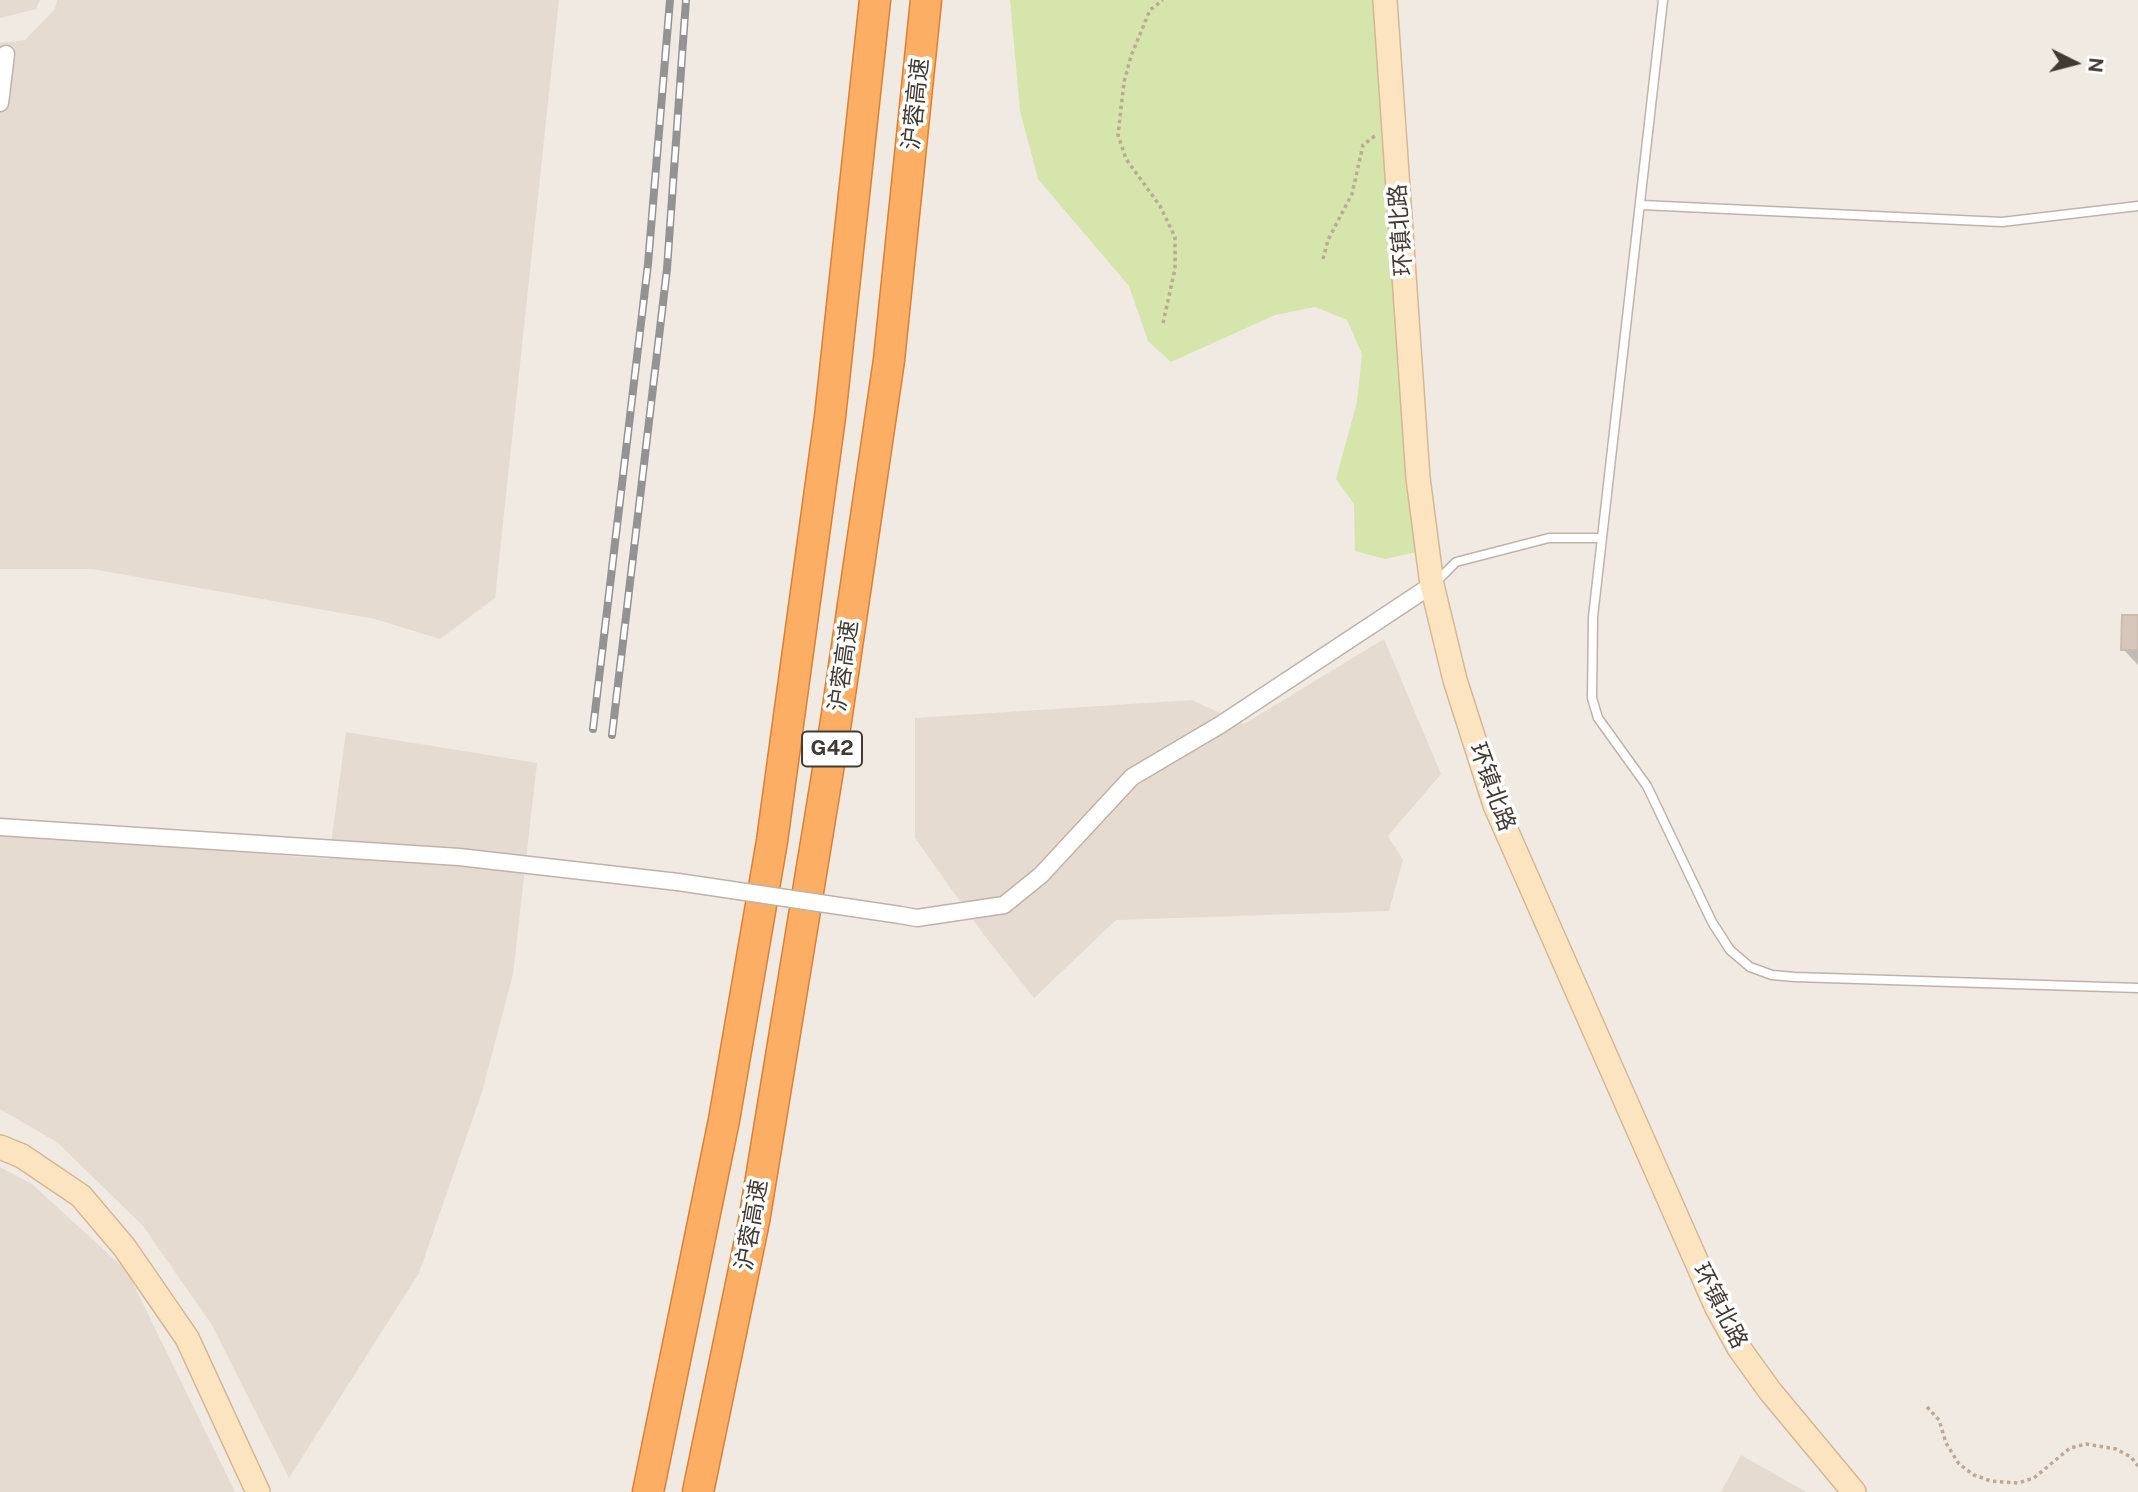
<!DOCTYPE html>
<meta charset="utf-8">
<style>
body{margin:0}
#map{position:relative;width:2138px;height:1492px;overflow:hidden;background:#f1eae3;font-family:"Public Sans",sans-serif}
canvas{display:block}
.north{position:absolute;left:2040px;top:28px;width:70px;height:70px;-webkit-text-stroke:5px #fff;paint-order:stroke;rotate:96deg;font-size:19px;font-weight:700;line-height:28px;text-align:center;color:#423a33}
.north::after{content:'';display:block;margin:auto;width:24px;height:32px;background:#423a33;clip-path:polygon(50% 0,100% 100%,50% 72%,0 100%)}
</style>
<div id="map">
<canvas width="2138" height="1492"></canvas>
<div class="north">N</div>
</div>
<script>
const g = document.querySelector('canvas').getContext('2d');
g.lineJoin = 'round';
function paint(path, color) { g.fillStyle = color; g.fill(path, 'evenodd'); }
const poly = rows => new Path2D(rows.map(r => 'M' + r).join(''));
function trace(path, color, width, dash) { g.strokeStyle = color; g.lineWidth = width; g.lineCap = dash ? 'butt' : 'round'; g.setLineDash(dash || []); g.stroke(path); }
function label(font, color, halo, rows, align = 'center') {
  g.font = font + ' "Public Sans","Noto Sans SC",sans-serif'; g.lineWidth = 7; g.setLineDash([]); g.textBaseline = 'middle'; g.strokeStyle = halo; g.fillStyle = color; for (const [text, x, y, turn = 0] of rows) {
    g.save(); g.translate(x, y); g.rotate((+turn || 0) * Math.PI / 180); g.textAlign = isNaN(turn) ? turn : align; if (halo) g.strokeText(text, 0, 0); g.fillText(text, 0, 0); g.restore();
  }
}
paint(poly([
 [0,0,40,0,36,9,0,18],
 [57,0,559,0,495,598,440,639,375,619,92,569,0,569,0,43,25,40,55,9],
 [1384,639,1441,774,1388,836,1403,860,1389,911,1116,920,1034,998,984,935,915,838,915,718,1192,700,1244,724],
 [346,732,537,763,513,974,482,1092,419,1273,289,1478,212,1325,143,1226,58,1143,0,1109,0,833,329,859],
 [0,1167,32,1184,127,1271,235,1492,0,1492],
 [1741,1455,1806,1492,1721,1492]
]), '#e5dbd1');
paint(poly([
 [1010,0,1373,0,1417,552,1385,559,1355,551,1354,504,1336,479,1357,402,1362,354,1347,320,1315,307,1275,315,1171,362,1148,341,1129,286,1038,179,1020,111]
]), '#d5e5ab');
paint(poly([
 [2138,617,2138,665,2123,649]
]), '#0003');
const building = poly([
 [2122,615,2138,615,2138,650,2121,650,2122,615]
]);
paint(building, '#d5c7bb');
trace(building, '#cdbaac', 2);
const lane = poly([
 [1663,0,1593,617,1592,698,1598,718,1647,786,1712,922,1730,950,1750,967,1772,975,1795,977,2138,988],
 [1642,205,2002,222,2138,206],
 [1435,583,1456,562,1549,538,1602,538]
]);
const street = poly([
 [0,103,6,54],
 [0,827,459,857,678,882],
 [900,915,917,918,1004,905,1041,875,1132,777,1220,725,1432,585]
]);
const secondary = poly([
 [1385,0,1418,478,1432,585,1455,680,1495,805,1717,1308,1739,1348,1770,1391,1854,1492],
 [0,1147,22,1156,81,1196,125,1248,187,1338,258,1492]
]);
const highway = poly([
 [648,1492,724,1120,772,841,830,417,875,0],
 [698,1492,754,1221,836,721,889,360,926,0]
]);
trace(lane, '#bfb3a9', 11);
trace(street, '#bfb3a9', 19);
trace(secondary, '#d4b895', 26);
trace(highway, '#da8034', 33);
trace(poly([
 [1323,259,1328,240,1352,194,1363,145,1376,135],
 [1163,323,1175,269,1175,237,1160,206,1126,159,1118,135,1124,82,1131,56,1150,10,1163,0],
 [1927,1407,1939,1420,1946,1443,1959,1464,1974,1475,1991,1481,2018,1483,2034,1478,2070,1448,2086,1444,2116,1449,2131,1457,2138,1466]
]), '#bea997', 3.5, [3.5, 3.5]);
trace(lane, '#fff', 8);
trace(street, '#fff', 16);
trace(secondary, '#fde4c0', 23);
trace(highway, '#fbae64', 30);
const rail = poly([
 [593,729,648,264,670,0],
 [612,735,667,269,686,0]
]);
trace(rail, '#939393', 8);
trace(rail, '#fff', 5, [16]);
const streetBridge = poly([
 [678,882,900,915]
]);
trace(streetBridge, '#bfb3a9', 19, []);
trace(streetBridge, '#fff', 16);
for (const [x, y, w] of [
 [832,749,60]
]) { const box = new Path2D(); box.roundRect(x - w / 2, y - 17.5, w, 35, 5); g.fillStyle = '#fff'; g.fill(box); trace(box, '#423a33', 2); }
label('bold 21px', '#423a33', null, [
 ["G42",832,749]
]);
label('23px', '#423a33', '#fff', [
 ["沪蓉高速",916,104,-84],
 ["环镇北路",1401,230,-94],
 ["沪蓉高速",844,666,-82],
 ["环镇北路",1492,787,70],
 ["沪蓉高速",752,1225,-80],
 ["环镇北路",1720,1306,63]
]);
</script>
